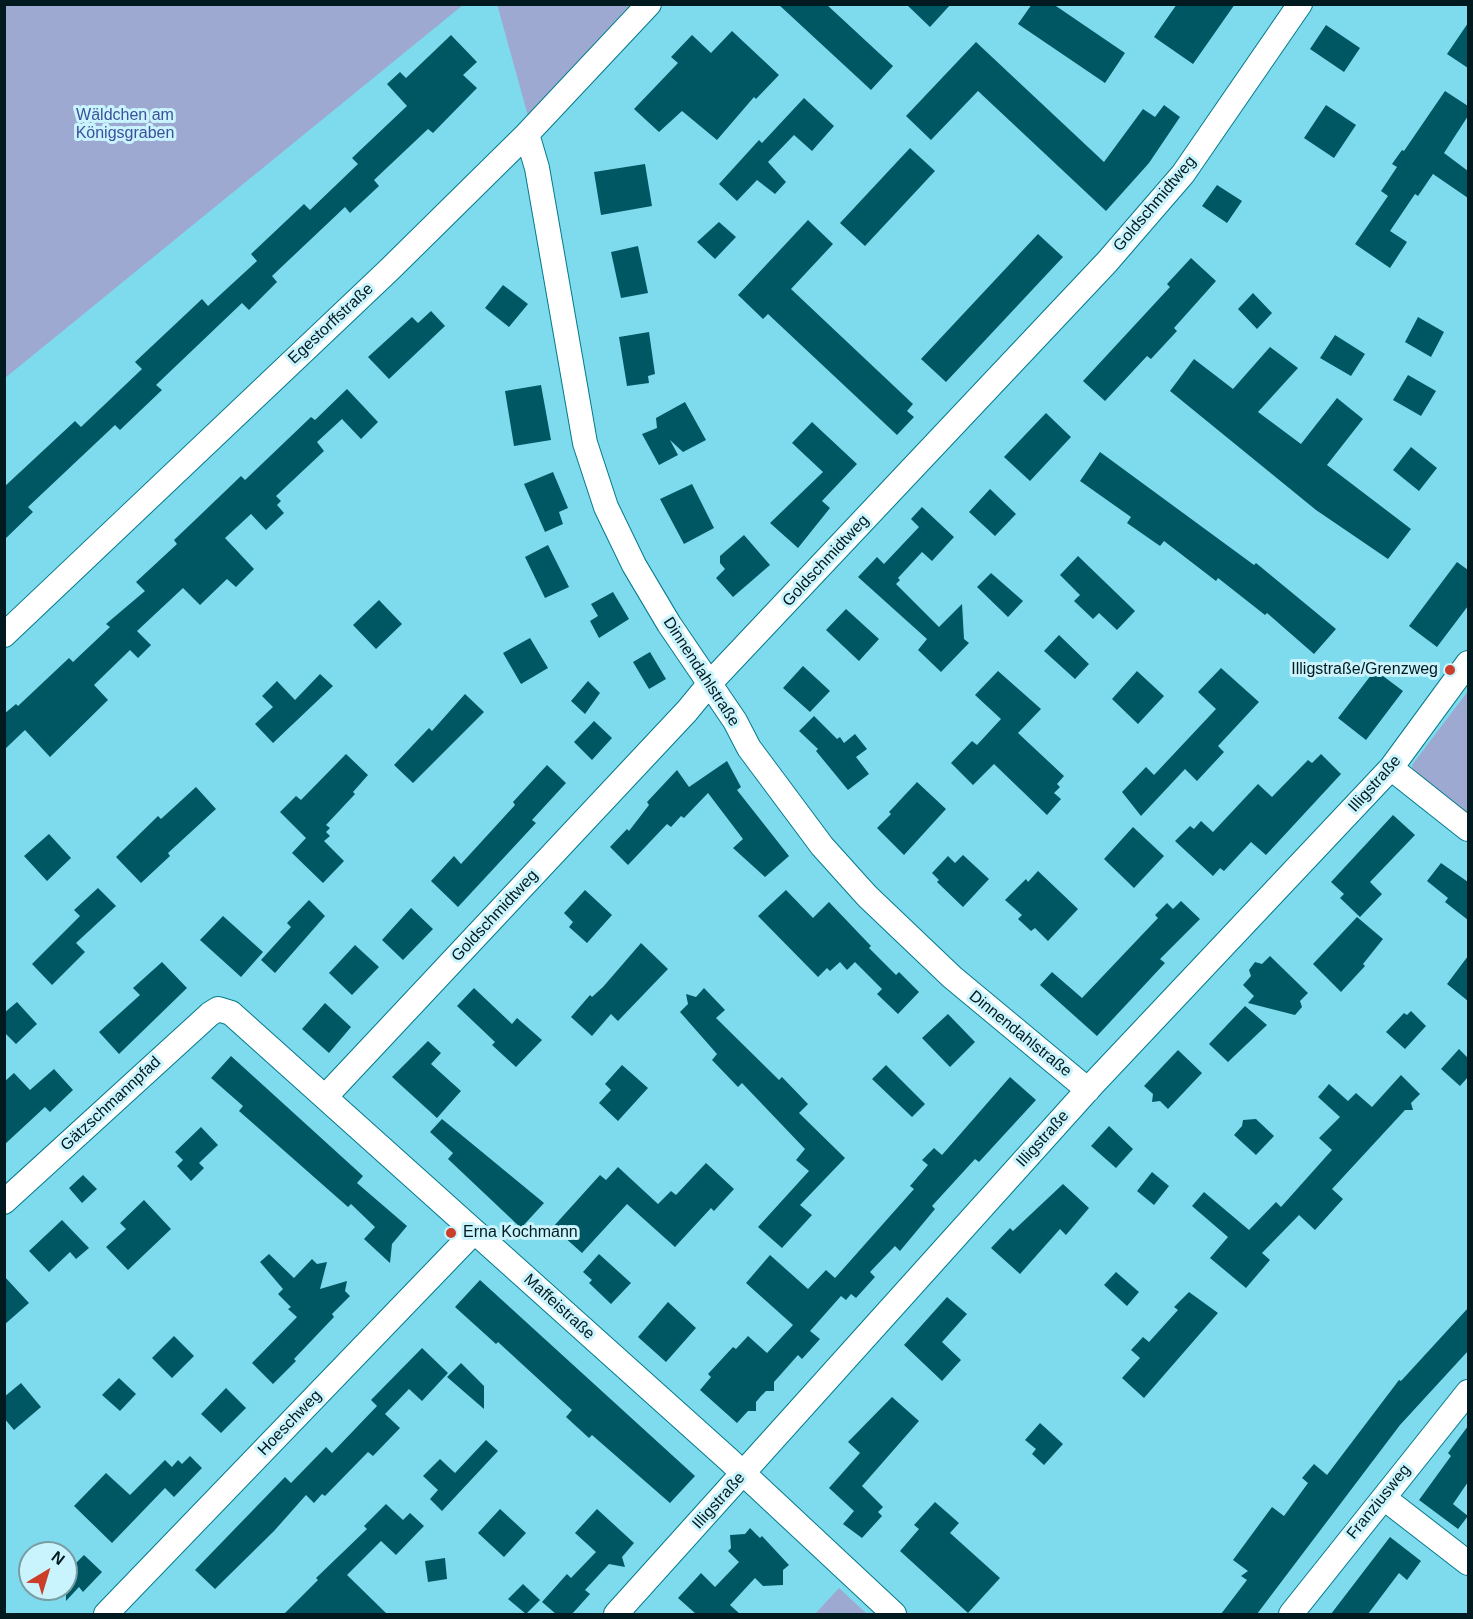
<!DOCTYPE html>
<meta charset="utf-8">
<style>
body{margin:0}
#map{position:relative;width:1473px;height:1619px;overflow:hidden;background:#7edbed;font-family:Arial,sans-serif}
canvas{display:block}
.frame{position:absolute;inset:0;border:6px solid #001a1f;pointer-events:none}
.north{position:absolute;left:18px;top:1541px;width:60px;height:60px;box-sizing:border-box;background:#c9f4fd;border:2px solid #799da4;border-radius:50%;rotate:38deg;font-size:16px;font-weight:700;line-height:24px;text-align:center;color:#001a1f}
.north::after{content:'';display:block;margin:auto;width:21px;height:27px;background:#ca3e2a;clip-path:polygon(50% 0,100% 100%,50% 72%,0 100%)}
</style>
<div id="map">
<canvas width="1473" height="1619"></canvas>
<div class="frame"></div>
<div class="north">N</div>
</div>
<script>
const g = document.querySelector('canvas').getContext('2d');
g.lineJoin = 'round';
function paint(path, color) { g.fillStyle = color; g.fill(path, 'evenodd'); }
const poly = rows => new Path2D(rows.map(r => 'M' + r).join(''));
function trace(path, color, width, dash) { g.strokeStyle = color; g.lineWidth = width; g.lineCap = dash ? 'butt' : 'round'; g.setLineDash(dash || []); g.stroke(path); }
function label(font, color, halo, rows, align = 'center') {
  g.font = font + ' Arial,sans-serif'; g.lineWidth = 6; g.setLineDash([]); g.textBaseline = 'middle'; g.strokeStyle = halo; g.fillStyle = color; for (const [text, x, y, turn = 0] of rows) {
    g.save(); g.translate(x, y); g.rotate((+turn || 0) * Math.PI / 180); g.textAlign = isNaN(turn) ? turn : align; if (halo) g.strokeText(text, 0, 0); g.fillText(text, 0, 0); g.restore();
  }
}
paint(poly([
 [5,4,463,4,463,5,5,378],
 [497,4,630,5,528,116],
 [1468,691,1468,816,1413,771,1412,765],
 [839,1588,867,1614,815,1614]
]), '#9da9d0');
paint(poly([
 [778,4,826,4,893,66,871,90],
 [906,4,951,4,930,27],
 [1032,4,1053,4,1125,53,1105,83,1018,24],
 [1177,4,1235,4,1193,64,1154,37],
 [1468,23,1468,68,1447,54],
 [1326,25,1360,48,1344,72,1310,49],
 [732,31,779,75,756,99,754,97,717,140,682,111,659,132,634,109,678,63,671,57,692,35,711,53],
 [451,35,477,62,463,75,477,88,433,133,428,129,374,180,379,186,350,213,345,207,272,276,277,282,249,310,242,303,156,385,162,390,120,430,115,425,28,507,33,512,4,540,4,487,75,421,81,427,142,369,135,362,202,299,208,306,257,261,251,254,304,204,310,210,358,164,352,158,407,106,387,84,400,72,406,78],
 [976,42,1104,162,1143,109,1155,117,1164,105,1180,117,1149,163,1106,211,978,91,931,140,906,116],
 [1445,91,1468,106,1468,116,1444,153,1468,171,1468,198,1433,174,1418,196,1415,194,1390,231,1407,242,1390,268,1355,244,1388,196,1381,191,1397,167,1392,164,1402,150,1404,151],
 [804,98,834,126,812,151,794,135,768,162,786,182,775,194,757,180,737,201,719,184,759,140,762,143],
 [1326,105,1356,125,1334,158,1304,138],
 [910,148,935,171,865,246,840,223],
 [645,164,652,206,601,215,594,172],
 [1217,185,1242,201,1227,223,1202,206],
 [808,220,833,244,791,289,913,404,907,411,914,417,897,435,768,314,763,319,738,295],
 [719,222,736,237,715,259,697,242],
 [1038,234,1063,257,946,382,921,359],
 [638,246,648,293,621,298,611,252],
 [1191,258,1216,281,1174,328,1177,331,1151,359,1147,356,1105,401,1083,381,1170,287,1167,284],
 [503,285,528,304,509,327,485,308],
 [1253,293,1272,313,1257,329,1238,309],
 [431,311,445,326,389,379,368,357,412,317,418,323],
 [1418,317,1444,332,1431,357,1405,342],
 [649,332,655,374,648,376,649,383,627,386,619,337],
 [1335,335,1365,354,1351,376,1320,358],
 [1270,347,1298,368,1258,412,1301,444,1337,398,1363,419,1327,465,1411,529,1388,559,1316,510,1170,391,1194,359,1233,389],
 [1408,375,1436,391,1421,416,1393,400],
 [541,385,551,440,514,446,505,391],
 [347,389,378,422,361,439,342,419,317,442,324,451,276,496,281,501,277,505,284,513,266,530,251,514,225,538,254,569,236,587,227,579,200,605,183,588,137,631,151,645,138,658,130,650,94,685,108,700,50,757,25,730,4,750,4,714,16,704,18,706,69,658,73,662,110,627,106,624,145,591,136,582,177,544,174,540,194,521,241,476,245,480,311,417,315,420],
 [685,402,706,440,683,452,670,440,678,455,659,465,642,434,657,428,656,418],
 [1046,413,1071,437,1030,481,1004,457],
 [812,422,857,464,822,501,830,508,798,548,770,523,823,472,792,443],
 [1411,447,1437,468,1419,491,1393,470],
 [1100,452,1254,565,1256,563,1336,629,1314,654,1267,613,1265,615,1218,578,1216,581,1164,541,1160,546,1127,523,1131,517,1080,481],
 [553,472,568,508,559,512,563,524,545,532,524,484],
 [692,484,714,528,684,544,660,499],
 [990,489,1016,514,995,536,969,512],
 [922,507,954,537,932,561,922,552,898,578,900,580,896,584,939,627,962,604,964,639,969,643,941,672,918,650,927,639,858,577,877,557,884,564,919,527,911,519],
 [744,535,770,565,733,597,716,578,725,569,720,563,720,556],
 [548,545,569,587,545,598,525,557],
 [1078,556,1135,611,1117,630,1099,613,1093,619,1074,601,1080,595,1060,575],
 [1457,562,1468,570,1468,606,1437,647,1409,626],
 [991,573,1023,601,1008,617,977,587],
 [613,592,629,619,599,638,590,621,598,616,591,604],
 [379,600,402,624,376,649,353,625],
 [846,609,879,639,859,661,826,630],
 [1059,635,1089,664,1075,679,1044,651],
 [530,638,548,668,521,684,503,653],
 [650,652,666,679,649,689,633,662],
 [803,666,830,691,810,712,783,688],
 [1221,668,1259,702,1218,746,1224,752,1197,781,1185,769,1141,816,1122,792,1146,767,1154,775,1216,709,1198,692],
 [1375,670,1403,691,1366,740,1338,718],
 [998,671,1041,709,1018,733,1064,776,1057,784,1060,787,1054,793,1061,799,1047,815,994,764,973,785,951,763,972,741,977,745,1001,719,975,695],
 [1137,671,1164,696,1138,724,1112,699],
 [320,674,333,686,273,743,255,724,273,707,262,696,277,681,295,700],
 [588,681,600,693,585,714,571,701],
 [465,694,484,712,413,783,394,765,429,728,432,731],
 [814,716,837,739,840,737,844,743,855,734,867,749,856,757,869,774,848,790,816,751,818,749,799,731],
 [594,721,612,738,592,760,574,742],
 [346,754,368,775,353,792,355,794,326,825,330,828,326,832,330,836,324,841,344,861,323,883,292,853,306,838,280,812,296,796,301,800],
 [1321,754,1341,774,1266,855,1251,842,1224,871,1220,868,1213,876,1175,841,1190,826,1194,829,1201,821,1213,832,1258,784,1272,797,1308,760,1312,763],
 [727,761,741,787,737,790,789,856,765,877,733,848,743,839,708,793,684,818,681,816,671,827,667,824,628,865,610,847,627,829,629,831,649,805,647,802,677,770,689,787],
 [547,765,566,783,532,820,536,823,458,907,431,881,454,856,461,864,515,805,513,802],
 [917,782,946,809,904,855,877,828,891,814,889,812],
 [196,787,216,809,168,853,170,856,141,883,116,857,158,816,161,819],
 [1393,815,1415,835,1370,882,1382,894,1360,917,1340,898,1344,894,1331,882],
 [1133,827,1164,856,1134,888,1104,859],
 [49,834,71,858,47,881,24,856],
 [963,855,989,879,963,907,937,882,939,880,932,873,948,856,955,863],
 [1441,863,1468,882,1468,920,1445,902,1448,898,1427,881],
 [1038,871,1078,909,1048,941,1035,928,1031,931,1018,919,1022,915,1005,900,1026,879,1028,882],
 [98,888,116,906,76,943,85,952,52,985,32,964,80,916,74,910],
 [585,890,612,915,587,943,569,927,573,922,564,913],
 [786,890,813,918,829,902,871,946,869,948,896,975,899,972,919,992,898,1014,877,994,882,989,855,962,847,970,840,962,830,971,827,968,818,977,758,916],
 [309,900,325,916,275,973,261,960,291,927,287,923],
 [1181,901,1200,919,1160,959,1165,963,1097,1036,1040,985,1052,972,1082,998,1158,918,1155,915,1167,903,1173,909],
 [411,908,433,929,403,960,382,940],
 [223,916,263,952,241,977,200,940],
 [1357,917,1383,939,1363,964,1365,966,1341,992,1313,964],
 [641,943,668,969,618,1021,611,1014,592,1036,571,1017,590,995,592,997,603,987],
 [355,945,379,967,352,995,329,973],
 [1270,956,1308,993,1300,1001,1302,1007,1295,1015,1248,1003,1254,996,1243,985,1251,976,1249,970,1255,962,1262,964],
 [1468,956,1468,1001,1447,984],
 [162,962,187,988,119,1054,99,1032,140,995,133,988],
 [474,988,512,1024,517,1018,542,1040,516,1067,492,1045,495,1042,457,1006],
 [704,988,725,1010,716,1018,779,1080,782,1077,808,1104,799,1113,845,1158,800,1205,812,1215,782,1248,758,1227,809,1171,796,1160,805,1149,742,1083,738,1087,712,1060,717,1054,680,1012,688,1004,686,994,696,997],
 [17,1002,37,1024,16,1044,4,1032,4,1013],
 [325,1003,351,1027,329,1053,302,1029],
 [1245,1006,1267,1025,1228,1062,1209,1044],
 [1411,1011,1426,1026,1405,1049,1386,1032,1404,1013,1407,1015],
 [948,1014,975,1042,950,1067,922,1038],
 [428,1041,441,1053,431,1064,461,1091,437,1118,392,1077],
 [1459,1049,1468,1058,1468,1077,1460,1086,1441,1069],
 [1178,1050,1202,1073,1168,1109,1160,1101,1152,1102,1153,1094,1144,1086],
 [231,1056,363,1176,357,1183,407,1226,392,1244,390,1263,364,1239,375,1227,351,1204,348,1207,239,1111,243,1106,211,1078],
 [622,1065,648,1088,618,1121,599,1103,611,1090,605,1084],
 [886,1065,925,1104,912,1117,872,1079],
 [54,1069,73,1090,50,1112,45,1107,4,1145,4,1082,14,1073,30,1090],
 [1401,1075,1420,1094,1411,1103,1413,1110,1405,1110,1332,1189,1343,1199,1315,1230,1299,1215,1262,1253,1270,1260,1246,1288,1210,1258,1228,1237,1192,1206,1204,1192,1249,1230,1276,1202,1281,1207,1332,1150,1319,1138,1340,1117,1318,1097,1329,1084,1348,1101,1356,1093,1372,1107],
 [1010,1077,1036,1100,979,1162,975,1159,932,1206,935,1209,900,1251,895,1246,870,1272,875,1277,856,1298,851,1294,846,1300,841,1296,810,1331,820,1339,802,1359,798,1355,774,1382,774,1391,766,1391,761,1396,756,1402,756,1411,748,1411,737,1423,700,1390,711,1377,708,1374,733,1347,736,1349,748,1336,767,1353,793,1325,746,1283,770,1255,808,1289,826,1270,835,1278,914,1189,910,1186,928,1165,922,1160,934,1148,942,1155],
 [442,1119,544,1203,521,1228,448,1159,453,1153,430,1132],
 [1256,1119,1274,1136,1256,1155,1234,1135,1242,1126,1243,1120],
 [1109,1126,1133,1149,1116,1168,1091,1146],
 [201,1127,218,1145,199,1163,204,1168,191,1181,177,1166,183,1160,175,1152],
 [706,1163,734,1189,714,1211,711,1208,675,1247,627,1204,582,1253,553,1227,600,1175,606,1180,618,1167,658,1204,671,1191,676,1195],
 [1152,1172,1169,1186,1154,1205,1137,1191],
 [83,1175,97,1189,82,1203,69,1188],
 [1063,1184,1089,1208,1066,1235,1060,1229,1020,1274,991,1248,1010,1228,1013,1231],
 [144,1200,171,1229,128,1270,106,1247,126,1229,120,1223],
 [62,1220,89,1248,76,1259,70,1252,49,1272,29,1251],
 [269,1254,294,1278,312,1259,317,1264,327,1262,320,1289,347,1281,345,1291,350,1296,332,1314,334,1317,294,1359,296,1361,273,1384,252,1363,297,1317,288,1309,291,1307,278,1294,283,1289,260,1262],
 [599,1254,631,1283,611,1304,589,1283,592,1280,583,1272],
 [1116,1272,1139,1292,1127,1306,1104,1285],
 [4,1276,29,1303,4,1325],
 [480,1280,695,1476,670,1503,592,1435,589,1438,566,1417,572,1410,498,1342,496,1344,455,1307],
 [1189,1292,1218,1313,1144,1398,1122,1378,1140,1358,1131,1350,1143,1337,1149,1342,1178,1310,1174,1307],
 [947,1297,967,1314,942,1342,961,1360,942,1381,904,1345],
 [668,1302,696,1328,666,1362,638,1337],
 [1468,1308,1468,1351,1400,1425,1257,1614,1221,1614,1247,1580,1241,1576,1248,1571,1233,1560,1272,1507,1284,1516,1308,1483,1302,1478,1314,1464,1327,1475,1399,1380,1401,1381],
 [174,1336,194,1356,172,1378,152,1358],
 [422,1348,448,1373,422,1401,409,1389,385,1414,400,1428,373,1456,368,1452,325,1496,322,1494,314,1503,306,1495,274,1531,215,1589,195,1570,285,1477,291,1483,326,1447,332,1453,377,1406,379,1408,371,1400],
 [461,1363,484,1386,484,1409,447,1377],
 [119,1378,136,1394,120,1411,102,1395],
 [21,1383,41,1407,14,1430,4,1418,4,1397],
 [226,1388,246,1408,221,1433,201,1414],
 [892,1397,919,1421,862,1486,883,1507,878,1512,882,1516,862,1538,843,1524,854,1511,829,1488,860,1453,848,1442],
 [1040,1423,1063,1444,1044,1465,1032,1454,1036,1449,1025,1440],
 [1468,1426,1468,1482,1453,1504,1468,1516,1458,1529,1419,1500,1451,1456,1448,1453],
 [486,1440,498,1451,442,1511,430,1499,438,1490,423,1476,440,1459,455,1473],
 [190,1456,202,1468,174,1497,165,1488,112,1543,74,1506,106,1473,130,1495,165,1460,172,1467,178,1460,182,1464],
 [935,1502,959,1523,950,1533,1000,1578,968,1613,900,1551,919,1529,914,1525],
 [386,1504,403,1520,410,1513,424,1526,396,1555,381,1541,347,1575,387,1614,284,1614,318,1580,316,1578,367,1529,364,1526],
 [500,1509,526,1533,504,1557,478,1533],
 [597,1509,634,1543,622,1557,625,1567,609,1564,585,1590,590,1594,572,1614,556,1614,542,1602,567,1574,571,1578,596,1552,575,1533],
 [750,1528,760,1538,762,1536,789,1565,783,1570,783,1585,763,1586,755,1578,730,1605,740,1614,696,1614,678,1598,701,1573,715,1587,739,1562,728,1551,731,1548,730,1535,745,1534],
 [1390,1537,1421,1561,1407,1580,1399,1573,1368,1614,1331,1614],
 [84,1555,102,1572,83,1592,79,1587,66,1601,66,1573],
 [445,1558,447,1579,428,1582,425,1561],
 [523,1584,540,1600,526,1614,508,1599]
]), '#005764');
const minor = poly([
 [527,134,537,168,585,443,606,507,634,565,669,624,735,721,749,748,822,846,867,896,952,977,1088,1090],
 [4,635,389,270,527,134,649,4],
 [1391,768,1468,829],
 [326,1096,687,711,710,683,1107,262,1183,174,1300,4],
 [4,1202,210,1014,218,1009,231,1013,728,1459,894,1614],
 [1384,1498,1468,1563],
 [106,1614,474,1232],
 [616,1614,1093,1084,1391,768,1468,663],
 [1291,1614,1468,1392]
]);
trace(minor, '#047a8b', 26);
trace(minor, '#fff', 24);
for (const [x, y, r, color] of [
 [1450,670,6,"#ca3e2a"],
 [451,1233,6,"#ca3e2a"]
]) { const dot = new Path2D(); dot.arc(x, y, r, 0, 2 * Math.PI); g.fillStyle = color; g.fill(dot); trace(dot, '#c9f4fd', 2); }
label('16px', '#3f509b', '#c9f4fd', [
 ["Wäldchen am",125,116],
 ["Königsgraben",125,134]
]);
label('16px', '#001a1f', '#c9f4fd', [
 ["Goldschmidtweg",1155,204,-50],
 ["Egestorffstraße",331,324,-43],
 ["Goldschmidtweg",826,561,-47],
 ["Dinnendahlstraße",701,672,57],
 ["Illigstraße",1375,784,-48],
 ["Goldschmidtweg",495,916,-47],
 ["Dinnendahlstraße",1020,1034,39],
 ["Gätzschmannpfad",111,1104,-43],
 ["Illigstraße",1043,1139,-48],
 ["Maffeistraße",559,1307,42],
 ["Hoeschweg",290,1423,-46],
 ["Illigstraße",719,1501,-48],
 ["Franziusweg",1379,1502,-51]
]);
label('16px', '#001a1f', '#c9f4fd', [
 ["Illigstraße/Grenzweg",1438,670],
 ["Erna Kochmann",463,1233,"left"]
], 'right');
</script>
